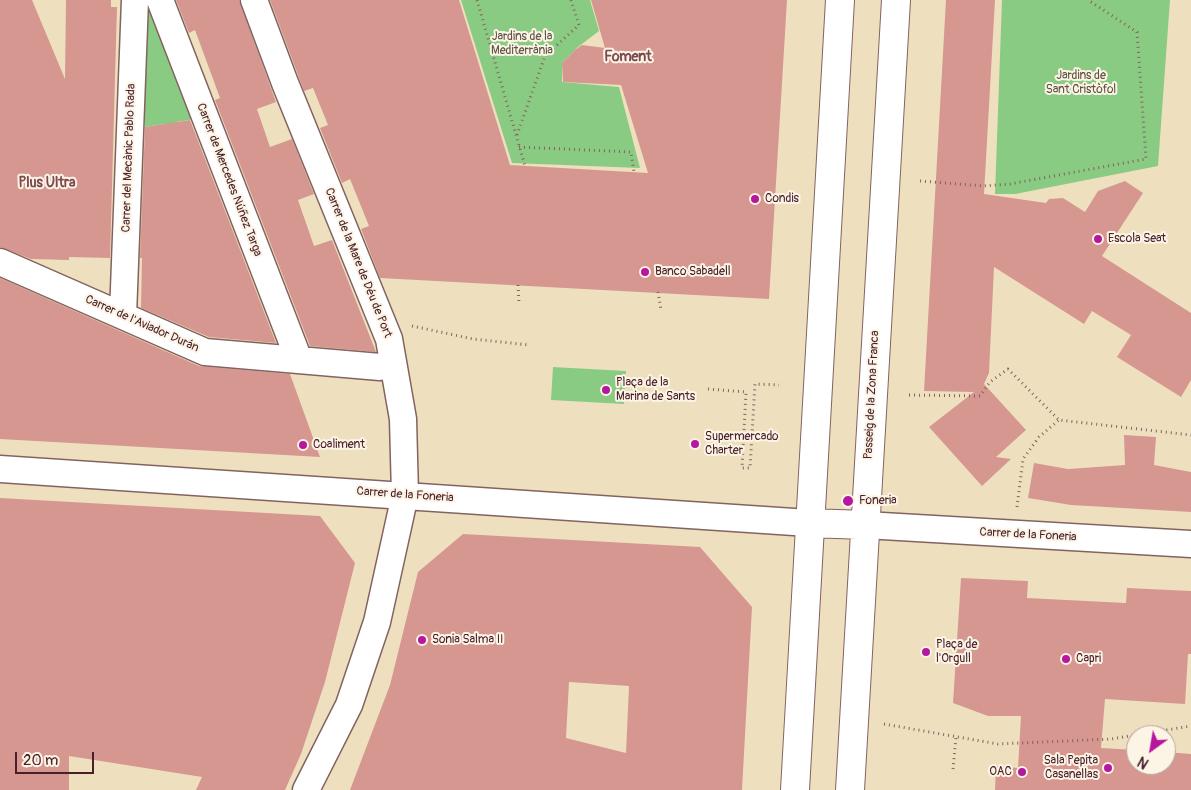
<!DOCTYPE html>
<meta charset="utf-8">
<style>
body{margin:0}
#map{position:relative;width:1191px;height:790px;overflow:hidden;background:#eee0bf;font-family:Pangolin,sans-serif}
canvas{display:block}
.north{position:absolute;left:1126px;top:725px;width:50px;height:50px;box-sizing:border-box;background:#fcf5e5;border:1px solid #b59f9b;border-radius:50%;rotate:212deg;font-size:14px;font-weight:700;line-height:20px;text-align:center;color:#4a1f2b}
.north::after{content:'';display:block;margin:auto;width:18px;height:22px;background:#b5179e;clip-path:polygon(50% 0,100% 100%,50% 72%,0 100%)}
.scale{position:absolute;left:15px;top:752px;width:79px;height:22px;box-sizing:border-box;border:2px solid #4a1f2b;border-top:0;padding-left:6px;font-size:15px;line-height:18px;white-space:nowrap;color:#4a1f2b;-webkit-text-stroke:4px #fcf5e5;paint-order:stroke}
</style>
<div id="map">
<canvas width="1191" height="790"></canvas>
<div class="north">N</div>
<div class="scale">20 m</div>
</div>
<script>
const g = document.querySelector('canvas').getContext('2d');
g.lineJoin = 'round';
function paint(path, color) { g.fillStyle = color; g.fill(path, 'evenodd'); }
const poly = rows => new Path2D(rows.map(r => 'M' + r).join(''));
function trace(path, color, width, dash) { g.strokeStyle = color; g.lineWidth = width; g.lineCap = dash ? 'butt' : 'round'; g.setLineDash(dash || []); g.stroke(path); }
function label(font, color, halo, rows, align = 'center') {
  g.font = font + ' Pangolin,sans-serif'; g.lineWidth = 4; g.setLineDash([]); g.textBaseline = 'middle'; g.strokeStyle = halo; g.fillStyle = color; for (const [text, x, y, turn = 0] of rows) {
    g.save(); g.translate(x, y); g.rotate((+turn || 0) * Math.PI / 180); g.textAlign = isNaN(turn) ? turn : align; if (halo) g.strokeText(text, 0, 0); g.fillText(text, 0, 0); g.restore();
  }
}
paint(poly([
 [143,0,149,0,195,119,176,122,178,133,164,124,145,127],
 [461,0,590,0,599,31,578,47,562,63,562,82,619,87,640,168,512,163],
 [1002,0,1170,0,1158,166,1015,194,995,194],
 [553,367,626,371,624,404,551,400]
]), '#89cb83');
paint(poly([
 [0,0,32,0,65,79,66,0,111,0,111,7,117,7,110,258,69,257,69,260,31,259,0,247],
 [176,0,239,0,276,102,257,109,270,147,292,139,314,194,298,200,314,246,332,240,376,352,310,346,215,100,220,98,195,30,189,33],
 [270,0,459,0,510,165,648,173,621,85,563,82,562,63,575,50,582,45,605,48,591,0,787,0,769,299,380,278,361,229,369,226,350,179,342,183,320,128,328,125,313,88,304,91],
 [946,0,995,0,984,194,1046,203,1049,199,1063,198,1085,212,1098,191,1125,181,1143,193,1102,256,1191,313,1191,380,1181,397,1117,357,1131,335,1092,311,1084,324,994,267,989,373,984,384,1026,430,996,457,1011,459,982,486,929,427,974,392,924,391],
 [190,120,276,343,209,337,141,308,142,258,140,258,145,127],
 [0,278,199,366,290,374,320,457,0,439],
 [1124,435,1156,437,1154,465,1191,472,1191,512,1071,505,1028,498,1034,463,1068,469,1125,465],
 [0,498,320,516,355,563,325,682,301,754,285,790,196,790,202,777,69,756,69,790,0,790],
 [463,534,700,547,752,607,742,790,350,790,390,685,418,572],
 [569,682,629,686,626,753,566,738],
 [961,578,1028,581,1027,598,1126,603,1127,588,1191,591,1191,654,1188,654,1185,704,1105,699,1101,748,1136,750,1136,765,1166,765,1166,752,1191,754,1191,790,995,790,996,766,1018,768,1021,716,988,716,953,703]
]), '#d69791');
const minor = poly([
 [160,0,299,360],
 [254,0,285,83,389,339,403,419,405,495,377,622,349,705,306,790],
 [0,262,205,352,380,367],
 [123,315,135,0],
 [0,469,809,523],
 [865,525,1191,544]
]);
const secondary = poly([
 [809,523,865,525],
 [795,790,840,0],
 [850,790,896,0]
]);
trace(minor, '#83635f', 29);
trace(secondary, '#83635f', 30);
trace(poly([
 [477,0,525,166],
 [517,135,545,56,579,25,571,0],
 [519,147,631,152,634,172],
 [920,181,983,186,1010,184,1146,159,1137,32,1088,0],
 [518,285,519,303],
 [658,292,661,310],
 [412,326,473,339,529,345],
 [708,389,746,392,742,468,750,468,755,384,779,385],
 [909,395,980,396,990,382,1008,369,1059,420,1191,435],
 [1017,507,1023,459,1039,437,1059,420],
 [884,724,998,744,1111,739,1191,726],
 [953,769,956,737]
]), '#83635f', 3, [1, 4]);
trace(minor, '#fff', 26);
trace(secondary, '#fff', 28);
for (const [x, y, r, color] of [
 [755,199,5,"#b5179e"],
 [1098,239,5,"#b5179e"],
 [645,272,5,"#b5179e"],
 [606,390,5,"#b5179e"],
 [695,444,5,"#b5179e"],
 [303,445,5,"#b5179e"],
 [848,501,6,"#b5179e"],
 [422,640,5,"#b5179e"],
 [926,652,5,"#b5179e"],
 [1066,659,5,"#b5179e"],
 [1108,768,5,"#b5179e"],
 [1022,772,5,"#b5179e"]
]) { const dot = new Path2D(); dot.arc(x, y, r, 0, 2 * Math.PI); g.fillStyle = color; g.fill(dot); trace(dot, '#fcf5e5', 2); }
label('12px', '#5d5345', '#fcf5e5', [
 ["Jardins de la",522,37],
 ["Mediterrània",522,51],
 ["Jardins de",1081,76],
 ["Sant Cristòfol",1081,90]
]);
label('12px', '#4a1f2b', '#fcf5e5', [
 ["Carrer del Mecànic Pablo Rada",129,158,-88],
 ["Carrer de Mercedes Núñez Targa",229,180,69],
 ["Carrer de la Mare de Déu de Port",358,263,68],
 ["Carrer de l'Aviador Durán",142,324,24],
 ["Passeig de la Zona Franca",872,395,-87],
 ["Carrer de la Foneria",405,495,4],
 ["Carrer de la Foneria",1028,535,3]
]);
label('12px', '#4a1f2b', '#fcf5e5', [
 ["Condis",765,199],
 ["Escola Seat",1108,239],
 ["Banco Sabadell",655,272],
 ["Plaça de la",616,383],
 ["Marina de Sants",616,397],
 ["Supermercado",705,437],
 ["Charter",705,451],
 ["Coaliment",313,445],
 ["Foneria",859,501],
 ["Sonia Salma II",432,640],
 ["Plaça de",936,645],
 ["l'Orgull",936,659],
 ["Capri",1076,659],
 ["Sala Pepita",1098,761,"right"],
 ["Casanellas",1098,775,"right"],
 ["OAC",1012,772,"right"]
], 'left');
label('bold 14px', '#7b494f', '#fcf5e5', [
 ["Foment",628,57],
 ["Plus Ultra",47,183]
]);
</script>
